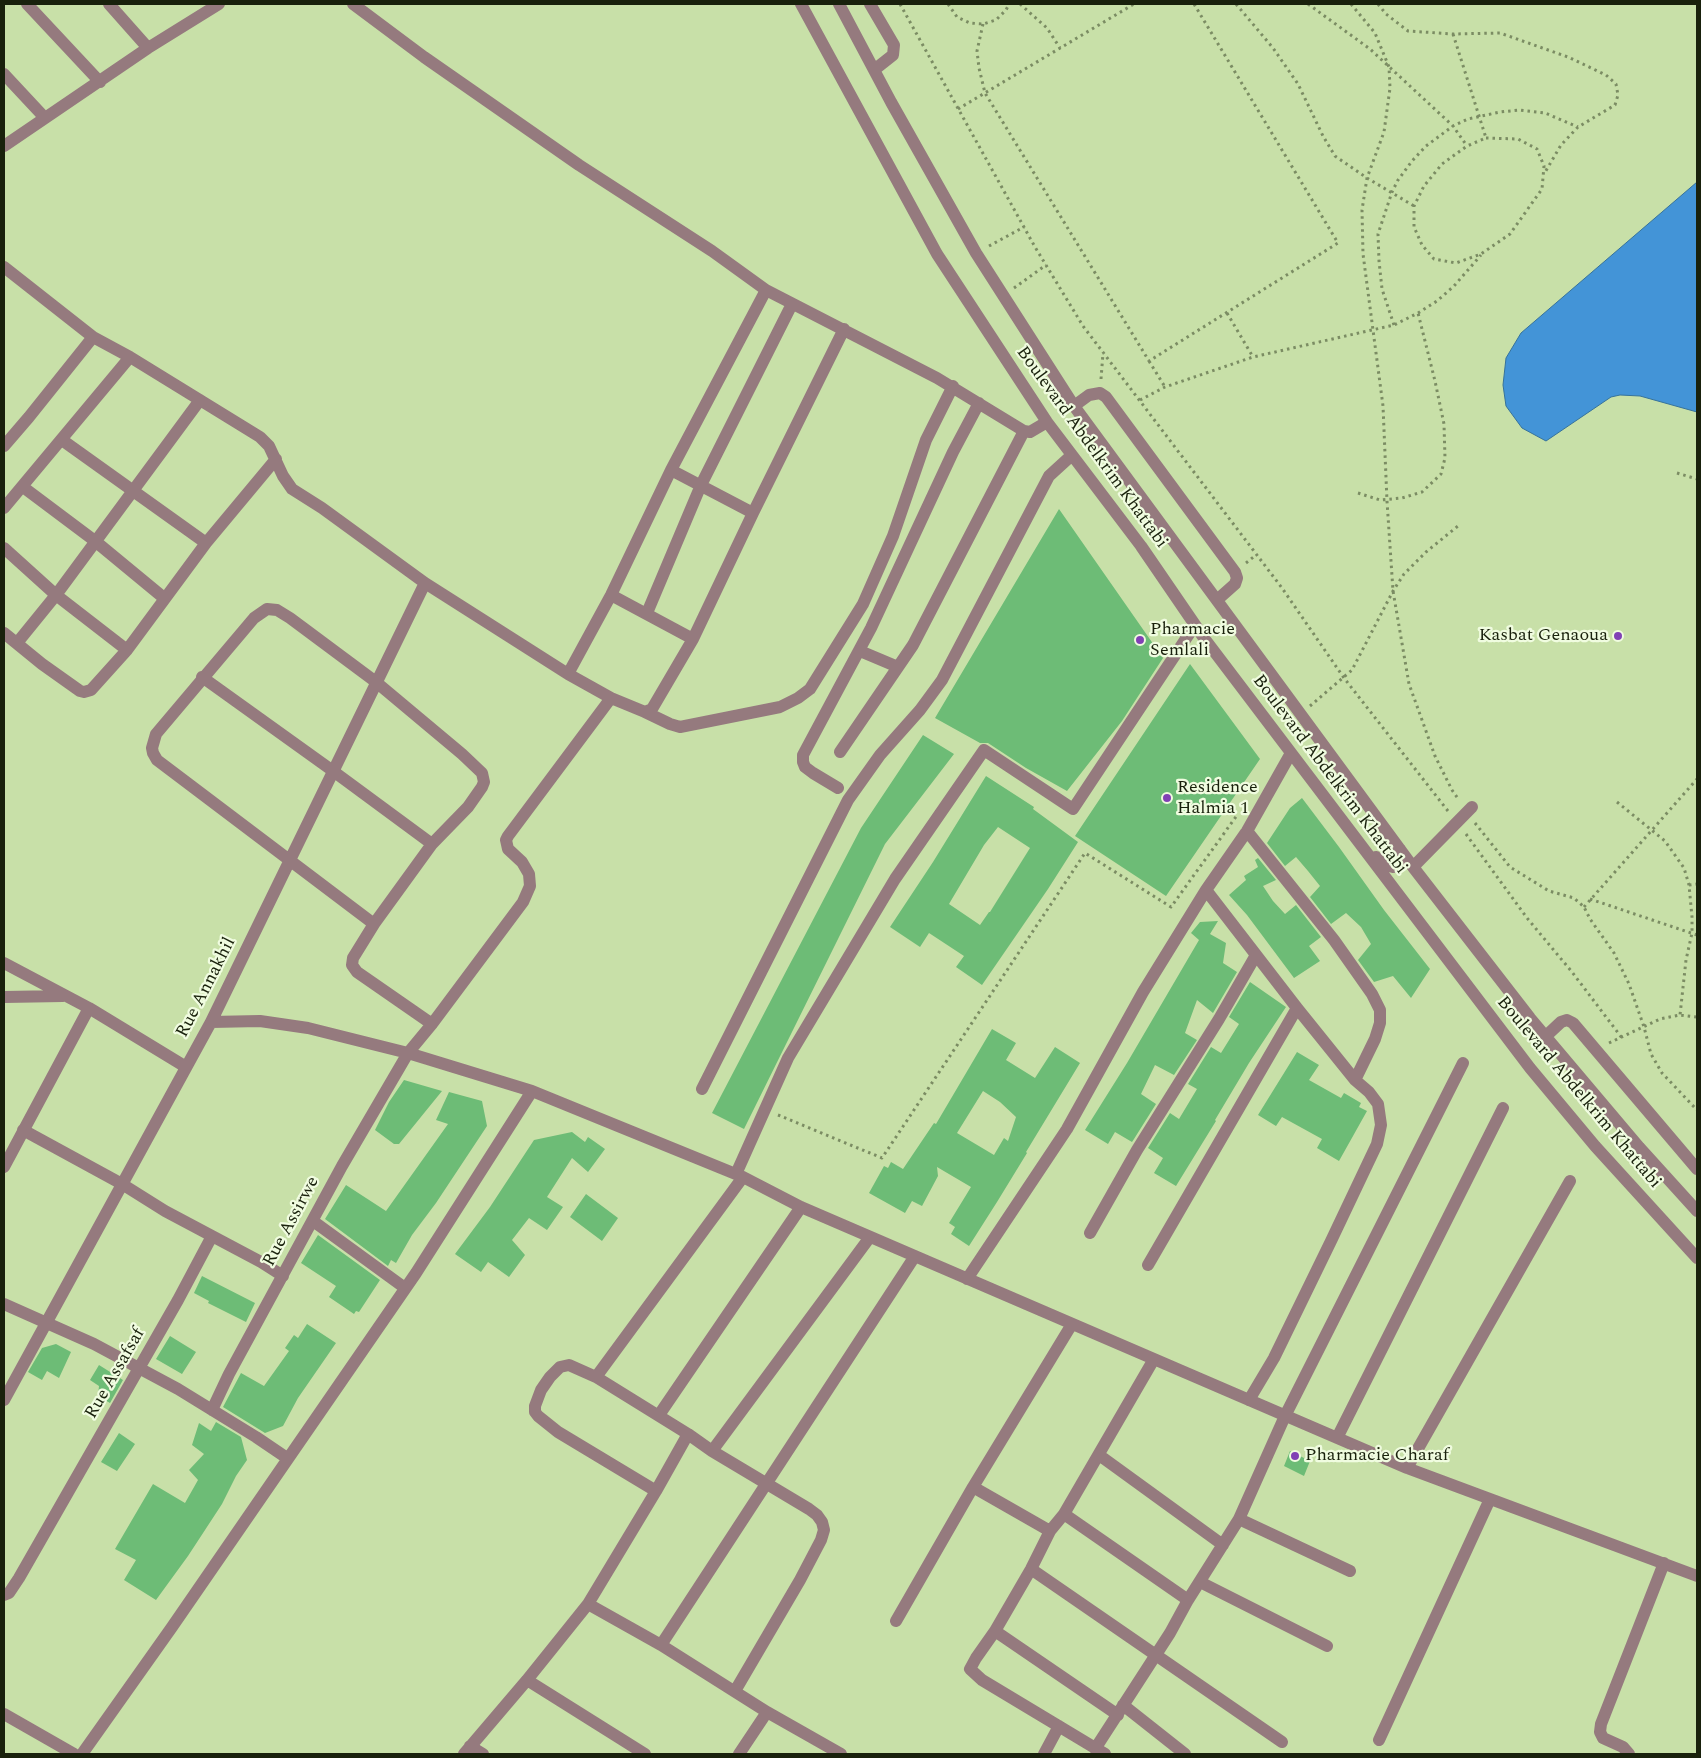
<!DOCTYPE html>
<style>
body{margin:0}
#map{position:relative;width:1701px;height:1758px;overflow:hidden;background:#c8e0a8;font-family:Spectral,serif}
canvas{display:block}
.frame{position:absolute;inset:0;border:5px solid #19210c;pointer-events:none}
</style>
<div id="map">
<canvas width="1701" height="1758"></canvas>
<div class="frame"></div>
</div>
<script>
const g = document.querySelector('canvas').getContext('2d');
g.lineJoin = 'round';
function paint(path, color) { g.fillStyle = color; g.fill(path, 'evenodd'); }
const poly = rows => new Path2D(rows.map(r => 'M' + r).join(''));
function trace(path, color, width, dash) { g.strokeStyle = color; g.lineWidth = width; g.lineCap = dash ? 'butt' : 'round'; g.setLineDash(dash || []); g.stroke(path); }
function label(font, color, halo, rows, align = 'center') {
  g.font = font + ' Spectral,serif'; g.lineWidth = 4.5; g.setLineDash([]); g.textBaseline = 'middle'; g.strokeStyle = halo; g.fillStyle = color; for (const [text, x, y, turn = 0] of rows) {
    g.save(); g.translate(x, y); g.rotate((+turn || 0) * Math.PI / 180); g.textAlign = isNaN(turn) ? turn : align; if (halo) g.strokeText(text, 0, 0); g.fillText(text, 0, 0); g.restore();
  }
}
const water = poly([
 [1697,182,1697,412,1640,396,1620,395,1611,397,1546,441,1522,428,1506,406,1503,385,1506,358,1521,333,1697,182]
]);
paint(water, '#4394d7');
trace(water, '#36729a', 1);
paint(poly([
 [1059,509,1163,658,1122,721,1067,791,1026,768,988,743,980,743,935,718],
 [1190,664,1260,759,1166,896,1075,836],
 [923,735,954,754,885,844,744,1129,712,1113,861,828],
 [986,776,1034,807,1033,809,1078,842,1048,889,982,985,956,967,964,956,929,933,920,947,890,927,933,862],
 [998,827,1030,848,990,912,989,912,980,925,949,904,984,845],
 [1302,798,1339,847,1384,910,1430,969,1411,998,1393,976,1374,982,1358,960,1371,944,1361,927,1346,913,1331,924,1310,897,1320,886,1308,871,1296,857,1285,866,1267,843,1290,808],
 [1258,858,1276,880,1263,886,1273,901,1285,914,1296,905,1321,937,1309,946,1320,961,1294,978,1247,915,1229,895,1246,880,1244,876,1258,867,1255,860],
 [1218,921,1210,934,1226,943,1223,963,1237,972,1213,1013,1197,1000,1185,1033,1197,1040,1174,1075,1155,1065,1141,1094,1156,1104,1134,1139,1132,1142,1115,1132,1108,1144,1085,1130,1127,1063,1199,940,1191,933,1200,922],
 [1250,982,1286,1007,1249,1063,1215,1120,1216,1121,1176,1186,1154,1173,1163,1158,1148,1148,1170,1113,1179,1119,1197,1089,1188,1084,1211,1047,1221,1053,1239,1024,1229,1017],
 [992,1029,1016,1043,1006,1060,1035,1078,1055,1047,1080,1063,1026,1152,1027,1153,997,1202,969,1246,951,1234,955,1227,949,1223,971,1187,937,1167,938,1176,922,1206,912,1201,905,1213,869,1193,884,1166,888,1168,891,1162,903,1169,934,1123,936,1124],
 [983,1091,1000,1102,1016,1117,1008,1141,1004,1138,994,1155,957,1133],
 [1297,1052,1319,1065,1309,1080,1341,1098,1344,1093,1361,1103,1359,1107,1367,1111,1339,1161,1317,1148,1322,1139,1282,1117,1276,1126,1258,1115],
 [404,1080,442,1091,399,1144,394,1144,375,1130,389,1102],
 [449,1092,482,1101,487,1126,436,1203,412,1235,396,1263,391,1260,388,1266,325,1219,346,1185,386,1211,448,1124,436,1120],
 [572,1132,585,1142,588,1137,605,1149,588,1172,572,1158,547,1197,563,1207,547,1230,529,1218,512,1240,525,1255,509,1277,488,1262,481,1272,455,1254,490,1207,534,1140],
 [586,1194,618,1218,602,1241,570,1217],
 [318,1235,380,1280,359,1312,356,1311,354,1314,329,1297,336,1286,301,1263],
 [202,1276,255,1303,246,1322,208,1303,209,1301,194,1293],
 [307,1324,336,1343,298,1398,283,1426,265,1433,223,1407,241,1373,264,1386,289,1351,285,1348,294,1335,298,1338],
 [170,1336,196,1352,182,1374,156,1359],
 [56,1344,71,1352,59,1378,47,1371,42,1380,28,1372,42,1348],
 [99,1365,123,1380,110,1403,98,1396,99,1386,90,1380],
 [216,1422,241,1437,247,1460,236,1476,222,1504,188,1556,156,1600,124,1580,136,1560,115,1549,153,1484,185,1503,198,1480,189,1470,204,1454,192,1445,199,1423,211,1431],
 [119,1433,135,1444,117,1471,101,1462],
 [1290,1451,1310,1461,1304,1476,1284,1466]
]), '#6dbc76');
trace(poly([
 [900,4,1035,247,1083,326,1282,588,1344,678,1448,811],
 [948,4,957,17,970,23,983,24,996,20,1006,10,1009,4],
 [1020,4,1047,28,1060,48],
 [1236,4,1273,48,1298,84,1323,136,1335,156,1367,178,1414,206],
 [1308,4,1370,49,1453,126,1467,146],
 [1351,4,1375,33,1389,67,1390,88,1384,132,1367,178,1362,210,1363,254,1383,406,1387,501,1393,591,1409,684,1435,756,1452,790,1459,800],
 [1378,4,1386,14,1408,31,1453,34,1500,33,1568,57,1606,75,1616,84,1618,95,1615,105,1578,127,1561,145,1544,174],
 [983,24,977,51,979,68,985,93,1149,361,1338,243,1194,4],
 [1453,34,1486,138],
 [958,109,1134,4],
 [1486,138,1518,139,1537,149,1544,166,1542,189,1510,234,1481,254,1456,263,1434,259,1422,245,1414,227,1414,206,1424,186,1442,164,1467,146,1486,138],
 [989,246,1024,227],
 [1014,288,1046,265],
 [1227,313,1253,357],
 [1394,325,1382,289,1379,261,1378,234,1392,192,1398,180,1412,161,1426,146,1453,126,1468,119,1500,112,1519,110,1545,113,1578,127],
 [1149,361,1165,387],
 [1101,379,1103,353],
 [1140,400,1165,387,1253,357,1394,325,1418,313,1437,301,1454,286,1481,255],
 [1677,473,1697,479],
 [1358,493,1380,500,1402,498,1422,492,1441,474,1445,458,1444,424,1435,381,1418,313],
 [1246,563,1256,555],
 [1310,706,1352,670,1393,591,1404,574,1426,552,1458,526],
 [1617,802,1665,841,1684,868,1689,885,1692,917,1692,933,1686,960,1680,1015],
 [1475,823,1510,867,1549,891,1574,898,1584,907,1590,919,1614,953,1629,984,1644,1027,1651,1054,1662,1073,1697,1110],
 [1466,834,1527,918,1572,972,1622,1038],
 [1689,885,1697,884],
 [1590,899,1697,935],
 [1584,907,1697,779],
 [1609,1043,1660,1019,1680,1015,1697,1017],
 [778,1115,882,1158,1085,853,1171,907,1238,814]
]), '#7b8c63', 3, [2.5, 4]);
trace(poly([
 [27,4,100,82],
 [109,4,148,48],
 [353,4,424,57,579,165,712,251,766,290,937,378,1024,431,1030,432,1047,422],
 [801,4,937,254,1047,422,1141,546,1204,638,1530,1068,1595,1146,1697,1258],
 [839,4,891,102,976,253,1074,406,1413,867,1530,1018,1639,1147,1697,1211],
 [870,4,894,45,893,55,874,70],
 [4,74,45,118],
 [4,146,148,48,219,4],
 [4,267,93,337,130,357,260,437,269,446,283,476,292,489,322,508,425,583,568,674,611,698,508,836,506,840,508,849,522,862,529,874,530,886,523,902,432,1024,408,1053,342,1166,229,1374,212,1410],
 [1074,406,1089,395,1100,393,1106,397,1235,572,1237,578,1235,584,1217,600],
 [62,440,206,543],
 [4,446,29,417,93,337],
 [671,470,753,513],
 [23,487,95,541,164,598],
 [4,508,130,357],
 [4,548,56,595,127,650],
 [611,595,693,639],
 [647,613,701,485,792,304],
 [4,633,42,664,80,691,84,692,91,690,127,650,206,543,276,459],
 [17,643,56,595,200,400],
 [860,651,898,667],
 [568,674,611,595,671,470,766,290],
 [202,677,333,771,432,844],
 [611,698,645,712,652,709,693,639,753,513,844,329],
 [645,712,670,724,680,727,780,707,798,698,810,689,863,604,893,536,926,440,953,386],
 [840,752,913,645,1024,431],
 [838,788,813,773,805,767,803,762,803,755,871,628,953,452,979,403],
 [1247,831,1334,940,1372,994,1380,1010,1380,1023,1375,1039,1355,1080],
 [1376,857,1382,864,1393,867,1401,860,1401,854,1400,849],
 [1413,867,1472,807],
 [1206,890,1297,1008,1355,1080,1369,1092,1378,1104,1381,1125,1377,1144,1331,1241,1274,1358,1249,1400],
 [374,924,157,760,153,753,152,748,156,734,254,618,267,609,277,610,290,618,376,682,462,754,482,773,484,782,482,787,468,807,432,844,374,924,353,958,352,965,357,972,432,1024],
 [4,963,89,1008,186,1067],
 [4,997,63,996],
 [211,1022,260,1021,308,1028,408,1053,532,1091,743,1177,801,1207,1407,1468,1697,1576],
 [1546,1036,1561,1022,1567,1020,1573,1023,1697,1169],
 [702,1089,848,800,880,755,920,710,942,680,1049,476,1072,455],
 [23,1130,122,1184,165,1211,261,1262,283,1276],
 [4,1167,89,1008],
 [736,1174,788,1058,895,879,984,750,1073,809,1195,625],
 [313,1221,405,1288],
 [1090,1233,1137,1150,1219,1019,1256,955],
 [1148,1265,1297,1008],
 [967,1279,1067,1129,1143,992,1206,890,1247,831,1291,753],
 [4,1304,94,1344,178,1389,256,1437,287,1458],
 [596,1377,743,1177],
 [4,1400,211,1022,425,583],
 [659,1415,801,1207],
 [1337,1438,1503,1108],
 [712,1451,870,1237],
 [1099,1455,1223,1545],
 [1407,1468,1570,1181],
 [973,1487,1050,1531],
 [656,1491,558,1432,538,1416,535,1412,535,1406,541,1390,550,1377,560,1367,569,1365,596,1377,688,1434,712,1451,809,1509,817,1515,822,1522,824,1530,821,1540,800,1580,735,1691],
 [1064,1514,1188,1600],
 [1239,1519,1350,1571],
 [1031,1569,1282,1742],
 [1200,1582,1327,1646],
 [4,1595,9,1593,19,1578,178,1300,212,1236],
 [588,1604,661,1645,767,1712,841,1754],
 [896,1621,973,1487,1072,1324],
 [995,1631,1118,1715],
 [661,1645,915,1256],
 [527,1680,645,1754],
 [1123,1705,1185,1754],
 [4,1714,74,1754],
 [1379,1740,1490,1499],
 [470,1746,483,1754],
 [1095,1749,1170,1633,1188,1600,1239,1519,1285,1416,1463,1063],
 [82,1754,172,1627,416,1273,532,1091],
 [464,1754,527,1680,588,1604,656,1491,688,1434],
 [739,1754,767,1712],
 [1044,1754,1059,1726],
 [1105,1754,982,1680,970,1669,976,1658,995,1631,1031,1569,1050,1531,1064,1514,1154,1359],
 [1629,1754,1623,1747,1603,1738,1600,1732,1601,1724,1664,1563]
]), '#957a7e', 12);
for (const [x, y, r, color] of [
 [1618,636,5,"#8141b5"],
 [1140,640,5,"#8141b5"],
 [1167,798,5,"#8141b5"],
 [1295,1456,5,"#8141b5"]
]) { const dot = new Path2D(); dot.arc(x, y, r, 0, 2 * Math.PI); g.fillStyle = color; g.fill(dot); trace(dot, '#f0fce0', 2); }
label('18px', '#19210c', '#f0fce0', [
 ["Boulevard Abdelkrim Khattabi",1091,448,54],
 ["Boulevard Abdelkrim Khattabi",1329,775,53],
 ["Rue Annakhil",207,988,-63],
 ["Boulevard Abdelkrim Khattabi",1578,1093,50],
 ["Rue Assirwe",292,1222,-62],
 ["Rue Assafsaf",116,1374,-60]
]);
label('18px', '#19210c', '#f0fce0', [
 ["Pharmacie",1150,630],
 ["Semlali",1150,651],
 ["Kasbat Genaoua",1608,636,"right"],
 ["Residence",1177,788],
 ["Halmia 1",1177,809],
 ["Pharmacie Charaf",1305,1456]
], 'left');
</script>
